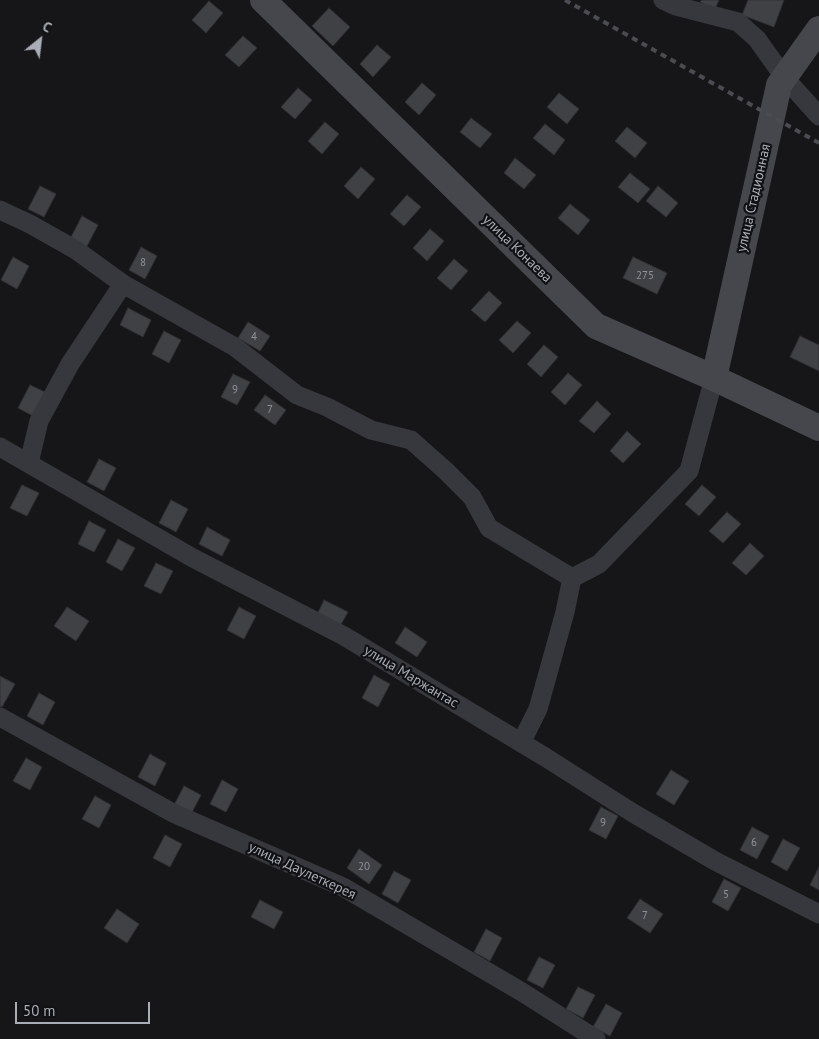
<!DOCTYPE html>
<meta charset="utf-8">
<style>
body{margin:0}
#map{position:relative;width:819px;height:1039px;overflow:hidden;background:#161618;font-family:"PT Sans",sans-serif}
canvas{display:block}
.north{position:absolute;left:15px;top:15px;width:50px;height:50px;-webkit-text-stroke:4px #111113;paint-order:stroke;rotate:29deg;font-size:14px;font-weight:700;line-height:20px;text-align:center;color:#a8adb8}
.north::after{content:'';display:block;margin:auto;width:18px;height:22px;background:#a8adb8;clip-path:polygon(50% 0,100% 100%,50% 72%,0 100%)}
.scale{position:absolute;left:15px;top:1002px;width:135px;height:22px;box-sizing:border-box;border:2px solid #a8adb8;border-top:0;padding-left:6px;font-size:15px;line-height:18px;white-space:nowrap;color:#a8adb8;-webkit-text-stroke:4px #111113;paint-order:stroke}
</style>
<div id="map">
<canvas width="819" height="1039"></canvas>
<div class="north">С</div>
<div class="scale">50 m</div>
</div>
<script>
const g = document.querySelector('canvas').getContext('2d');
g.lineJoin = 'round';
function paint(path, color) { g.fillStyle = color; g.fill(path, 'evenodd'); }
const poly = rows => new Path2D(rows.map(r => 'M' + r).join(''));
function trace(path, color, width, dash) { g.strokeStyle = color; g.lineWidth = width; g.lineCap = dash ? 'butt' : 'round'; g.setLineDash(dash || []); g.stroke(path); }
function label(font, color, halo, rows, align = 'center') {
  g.font = font + ' "PT Sans",sans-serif'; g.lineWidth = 4.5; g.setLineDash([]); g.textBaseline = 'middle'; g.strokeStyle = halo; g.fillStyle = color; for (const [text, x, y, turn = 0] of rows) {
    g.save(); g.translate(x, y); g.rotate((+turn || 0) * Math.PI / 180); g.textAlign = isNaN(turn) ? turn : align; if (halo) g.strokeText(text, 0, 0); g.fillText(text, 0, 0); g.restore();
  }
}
const building = poly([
 [702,0,719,0,715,9,700,2,702,0],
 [748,0,784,0,774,27,742,15,748,0],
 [209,1,223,13,206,33,192,20,209,1],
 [329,8,350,27,333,46,312,26,329,8],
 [243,36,257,48,239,67,225,55,243,36],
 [377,45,391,57,373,77,360,64,377,45],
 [422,83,436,95,419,115,405,102,422,83],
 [298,88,312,100,295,119,281,107,298,88],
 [559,93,579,109,567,124,547,107,559,93],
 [471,118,492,134,480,148,460,132,471,118],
 [325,122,339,134,322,154,308,141,325,122],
 [545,124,565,140,554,155,533,138,545,124],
 [627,127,647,143,635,158,615,141,627,127],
 [515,158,536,175,524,189,504,173,515,158],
 [361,167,375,179,358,199,344,186,361,167],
 [630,173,650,189,638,203,618,187,630,173],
 [40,186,56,194,44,217,28,209,40,186],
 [658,186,678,203,666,217,646,201,658,186],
 [407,195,421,207,404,226,390,214,407,195],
 [570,204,590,220,578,235,558,218,570,204],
 [82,216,98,225,86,248,70,239,82,216],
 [430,229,444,241,427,261,413,248,430,229],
 [141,247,157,256,145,279,129,270,141,247],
 [13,257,29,266,17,289,1,280,13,257],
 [633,257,667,273,657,294,623,278,633,257],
 [454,259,468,271,451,290,437,278,454,259],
 [489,291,502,303,485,322,471,310,489,291],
 [128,308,151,320,143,337,120,325,128,308],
 [517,321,531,333,513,353,499,340,517,321],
 [248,322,270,336,260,351,238,338,248,322],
 [164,331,181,340,169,363,152,354,164,331],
 [800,336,819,345,819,371,790,357,800,336],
 [544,345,558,357,541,377,527,364,544,345],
 [568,373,582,385,565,405,551,392,568,373],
 [233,374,250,382,237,405,221,397,233,374],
 [30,385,47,393,35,417,18,408,30,385],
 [265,395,286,410,275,425,254,410,265,395],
 [597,401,611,414,594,433,579,421,597,401],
 [627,431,641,444,623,463,610,451,627,431],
 [99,459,116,468,104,491,87,482,99,459],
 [22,485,39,493,27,516,10,508,22,485],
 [702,485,716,497,699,516,685,504,702,485],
 [171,500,188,509,176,532,159,523,171,500],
 [727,512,741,524,723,543,709,531,727,512],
 [89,521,106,530,94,552,78,544,89,521],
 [207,527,230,540,222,556,199,544,207,527],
 [118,539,135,548,122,571,106,562,118,539],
 [750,543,764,556,746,575,732,563,750,543],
 [156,563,173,571,161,594,144,586,156,563],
 [324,600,348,612,339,628,316,617,324,600],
 [67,607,89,621,76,641,54,626,67,607],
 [239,607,256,616,244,639,227,630,239,607],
 [405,627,427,642,417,657,395,643,405,627],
 [374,675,390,684,378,707,362,698,374,675],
 [0,676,15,684,2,707,0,706,0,676],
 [39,693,55,702,43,725,27,716,39,693],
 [150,754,166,763,155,786,138,777,150,754],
 [26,758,42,767,30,790,13,781,26,758],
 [671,770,689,781,674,805,656,794,671,770],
 [222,780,238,789,226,812,210,804,222,780],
 [184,786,201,795,189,818,172,809,184,786],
 [95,796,111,805,99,828,82,819,95,796],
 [601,807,618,816,606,839,589,830,601,807],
 [752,827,769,836,757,859,740,850,752,827],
 [165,835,182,844,170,867,153,858,165,835],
 [783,839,800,848,787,871,771,862,783,839],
 [359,849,382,865,369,884,347,868,359,849],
 [819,867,819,890,810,885,819,867],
 [394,871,411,880,398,903,382,894,394,871],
 [724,879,741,888,728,911,712,902,724,879],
 [640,899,663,914,650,933,627,918,640,899],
 [260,900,283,912,274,929,251,917,260,900],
 [117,909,139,924,127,943,104,928,117,909],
 [486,929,502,938,490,961,474,952,486,929],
 [539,957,555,965,543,988,527,980,539,957],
 [578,987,595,995,583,1018,566,1009,578,987],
 [606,1004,622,1013,610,1036,593,1027,606,1004]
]);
paint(building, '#404145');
trace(building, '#303034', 1);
trace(poly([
 [663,0,676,6,738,22,757,39,784,77,819,116],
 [0,210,30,224,76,250,123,284],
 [0,447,193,558,344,636,545,757,633,813,715,861,819,914],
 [29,463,39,421,70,364,123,284,235,347,297,395,327,407,371,430,411,440,446,471,472,497,489,528,572,578,565,612,538,709,521,743],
 [572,578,599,564,689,471,714,378],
 [0,717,173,813,343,887,522,992,596,1039]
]), '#37383d', 19);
trace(poly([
 [263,0,596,326,714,378,819,428],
 [714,378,779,85,819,29]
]), '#45474d', 26);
trace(poly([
 [565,0,819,143]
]), '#4a4c52', 4, [6, 5]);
label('11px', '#8e929b', null, [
 ["8",143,263],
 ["275",645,276],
 ["4",254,337],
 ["9",235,390],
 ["7",270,410],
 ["9",603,823],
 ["6",754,843],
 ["20",364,867],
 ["5",726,895],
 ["7",645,916]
]);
label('14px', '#a8adb8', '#111113', [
 ["улица Стадионная",754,198,-77],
 ["улица Конаева",517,249,44],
 ["улица Маржантас",411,677,31],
 ["улица Даулеткерея",302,871,25]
]);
</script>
